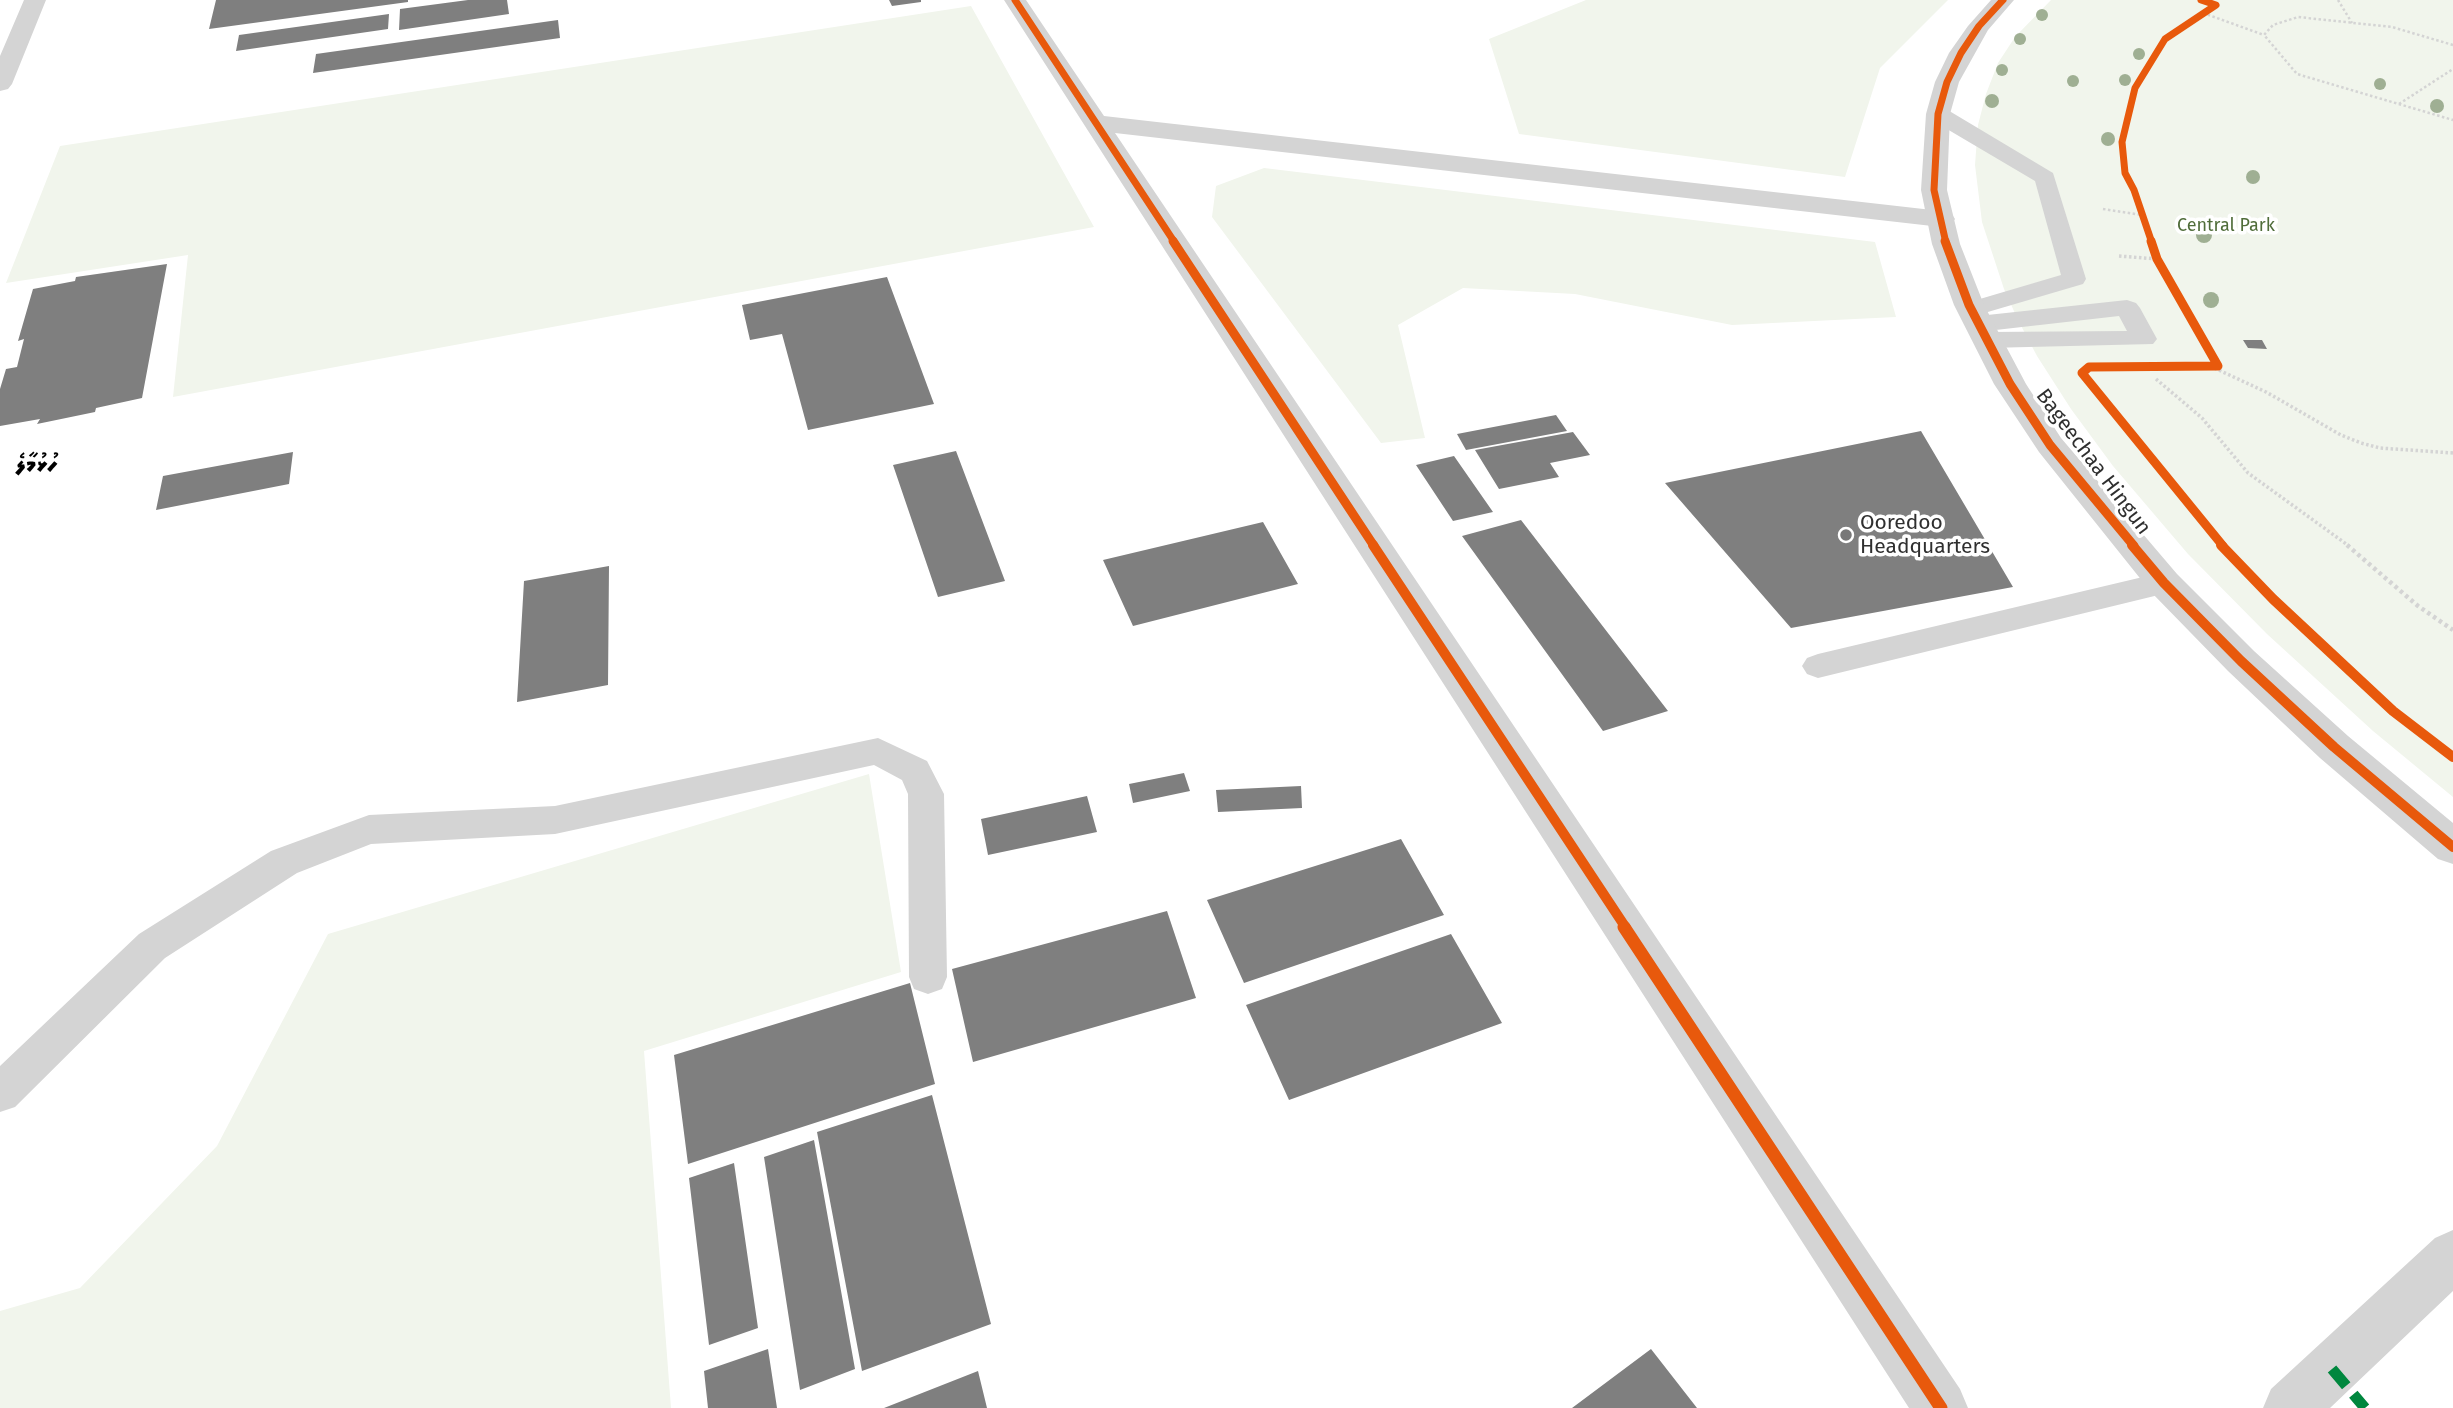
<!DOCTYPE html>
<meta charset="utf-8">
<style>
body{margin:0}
canvas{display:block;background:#fff}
</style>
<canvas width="2453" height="1408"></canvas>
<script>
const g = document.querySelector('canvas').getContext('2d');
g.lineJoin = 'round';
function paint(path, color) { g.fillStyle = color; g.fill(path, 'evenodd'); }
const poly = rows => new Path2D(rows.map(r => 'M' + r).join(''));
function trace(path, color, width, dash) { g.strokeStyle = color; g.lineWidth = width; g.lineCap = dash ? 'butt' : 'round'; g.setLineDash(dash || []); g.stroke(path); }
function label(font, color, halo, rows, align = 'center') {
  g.font = font + ' "Fira Sans","Noto Sans Thaana",sans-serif'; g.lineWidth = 7; g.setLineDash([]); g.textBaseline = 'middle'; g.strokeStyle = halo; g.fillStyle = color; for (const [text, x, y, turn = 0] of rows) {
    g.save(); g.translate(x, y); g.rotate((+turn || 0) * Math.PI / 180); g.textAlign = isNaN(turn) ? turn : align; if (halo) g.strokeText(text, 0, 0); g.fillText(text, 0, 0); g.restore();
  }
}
paint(poly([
 [1586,0,1948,0,1880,68,1845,177,1519,134,1489,39],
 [2051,0,2453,0,2453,797,2373,731,2267,634,2188,554,2113,466,2071,409,2037,356,2018,320,2004,289,1982,222,1975,165,1978,125,1986,94,1998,63,2015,37],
 [971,6,1094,227,173,397,188,255,6,283,60,146],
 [1264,168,1875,242,1896,317,1732,325,1575,294,1463,288,1398,325,1425,438,1381,443,1212,217,1216,186],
 [869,774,901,972,644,1051,671,1408,0,1408,0,1311,80,1288,217,1146,328,934]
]), '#f1f5ec');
paint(poly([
 [216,0,408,0,408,2,209,29],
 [468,0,507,0,509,14,399,30,400,9],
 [889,0,921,0,921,2,892,6],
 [389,14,388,29,236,51,239,35],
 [558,20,560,38,313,73,316,54],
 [167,264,142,398,96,408,95,412,37,424,40,419,0,426,0,389,6,369,17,367,24,339,18,341,33,289,75,281,76,277],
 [887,277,934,404,808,430,782,334,750,340,742,305],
 [2243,340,2262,340,2267,349,2248,348],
 [1556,415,1567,431,1466,450,1457,434],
 [1921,431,2013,587,1791,628,1665,483],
 [1573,432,1590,455,1550,463,1559,477,1499,489,1475,450],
 [956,451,1005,581,938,597,893,465],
 [293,452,289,484,156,510,163,476],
 [1454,456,1493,512,1453,521,1416,465],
 [1521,520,1668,711,1603,731,1462,536],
 [1263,522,1298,584,1133,626,1103,560],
 [609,566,608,685,517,702,524,581],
 [1184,773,1190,791,1133,803,1129,784],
 [1301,786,1302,808,1218,812,1216,790],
 [1087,796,1097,832,988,855,981,819],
 [1401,839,1444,915,1244,983,1207,900],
 [1167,911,1196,998,973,1062,952,969],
 [1451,934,1502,1023,1289,1100,1246,1005],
 [910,983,935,1084,688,1164,674,1055],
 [932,1095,991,1324,862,1371,817,1132],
 [814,1140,855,1369,800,1390,764,1157],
 [734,1163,758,1328,709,1345,689,1178],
 [768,1349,777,1408,708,1408,704,1371],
 [1651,1349,1697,1408,1572,1408],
 [978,1371,987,1408,884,1408]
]), '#7f7f7f');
trace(poly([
 [2338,0,2352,23],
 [2203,13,2264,35],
 [2453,45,2392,27,2298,17,2273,25,2264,35,2297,74,2453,120],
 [2399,104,2453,69],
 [2103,209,2142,215]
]), '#d4d4d4', 2.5, [2.5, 2.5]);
trace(poly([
 [2119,256,2157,259],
 [2210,366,2266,392,2341,435,2361,443,2380,448,2453,453],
 [2156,379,2202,418,2248,473,2349,546]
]), '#d4d4d4', 3.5, [2.5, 2.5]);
trace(poly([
 [2347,545,2418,606,2453,630]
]), '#d4d4d4', 4.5, [3.5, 3.5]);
paint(poly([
 [1938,108,1946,109,2053,173,2086,279,2083,284,1981,314,1972,317,1963,314,1959,309,1963,304,2061,275,2035,181,1930,119,1927,114,1930,109,1938,108],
 [2127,300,2136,303,2140,308,2157,339,2153,344,1987,348,1978,345,1974,340,1978,335,1987,332,2127,331,2119,316,1978,332,1969,329,1965,324,1969,319,1978,316,2127,300],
 [2164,572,2175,575,2179,583,2175,591,1818,678,1807,674,1802,666,1807,658,1818,654,2164,572],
 [878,738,927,761,944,794,947,977,942,989,928,994,914,989,909,977,908,794,902,780,874,765,555,834,371,844,297,873,165,958,15,1107,0,1112,0,1066,139,934,271,851,369,815,555,806,878,738]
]), '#d4d4d4');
paint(poly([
 [24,0,46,0,12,84,8,89,0,91,0,56,24,0],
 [1004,0,1026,0,1104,116,1941,211,1951,213,1955,219,1951,225,1941,227,1115,133,1960,1389,1968,1408,1909,1408,1004,0]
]), '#d4d4d4');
paint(poly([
 [1991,0,2014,0,1988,30,1959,82,1950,114,1947,190,1960,244,1984,305,2026,384,2061,438,2177,574,2254,651,2348,736,2453,823,2453,864,2438,859,2320,758,2228,671,2151,592,2039,452,1994,384,1954,305,1932,244,1921,190,1926,114,1935,82,1949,53,1968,26,1991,0],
 [2453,1230,2453,1291,2330,1408,2263,1408,2271,1389,2435,1238,2453,1230]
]), '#d4d4d4');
trace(poly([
 [2332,1369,2365,1408]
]), '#00873e', 11, [22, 11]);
trace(poly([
 [1015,0,1175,243],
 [1946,243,1934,190,1938,114,1947,82,1961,53,1979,26,2003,0],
 [2152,243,2134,190,2125,173,2122,142,2135,88,2165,39,2216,5,2201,0]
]), '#e8590c', 7);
trace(poly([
 [1173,241,1374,546],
 [1945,241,1969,305,2010,384,2050,445,2134,546],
 [2151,241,2157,259,2218,366,2089,367,2082,373,2223,546]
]), '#e8590c', 9);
trace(poly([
 [1373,545,1626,928],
 [2132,545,2164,583,2241,661,2334,747,2453,847],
 [2221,545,2273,599,2393,711,2453,757]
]), '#e8590c', 10);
trace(poly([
 [1624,927,1941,1408]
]), '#e8590c', 13);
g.fillStyle = '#9faf93';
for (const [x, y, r] of [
 [2042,15,6],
 [2020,39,6],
 [2139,54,6],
 [2002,70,6],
 [2125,80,6],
 [2073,81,6],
 [2380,84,6],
 [1992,101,7],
 [2437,106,7],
 [2108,139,7],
 [2253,177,7],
 [2204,235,8],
 [2211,300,8]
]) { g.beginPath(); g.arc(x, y, r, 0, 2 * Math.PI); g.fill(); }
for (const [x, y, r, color] of [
 [1846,535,7,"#787878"]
]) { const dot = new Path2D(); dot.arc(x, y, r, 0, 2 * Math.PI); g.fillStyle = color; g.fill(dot); trace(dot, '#fff', 2.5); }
label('18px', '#506d3a', '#fff', [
 ["Central Park",2226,226]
]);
label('21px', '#2f2f2f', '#fff', [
 ["Bageechaa Hingun",2093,462,53]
]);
label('21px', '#2f2f2f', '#fff', [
 ["Ooredoo",1860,523],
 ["Headquarters",1860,547]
], 'left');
label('bold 28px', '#000', '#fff', [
 ["ހުޅުމާލެ",36,465]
]);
</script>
